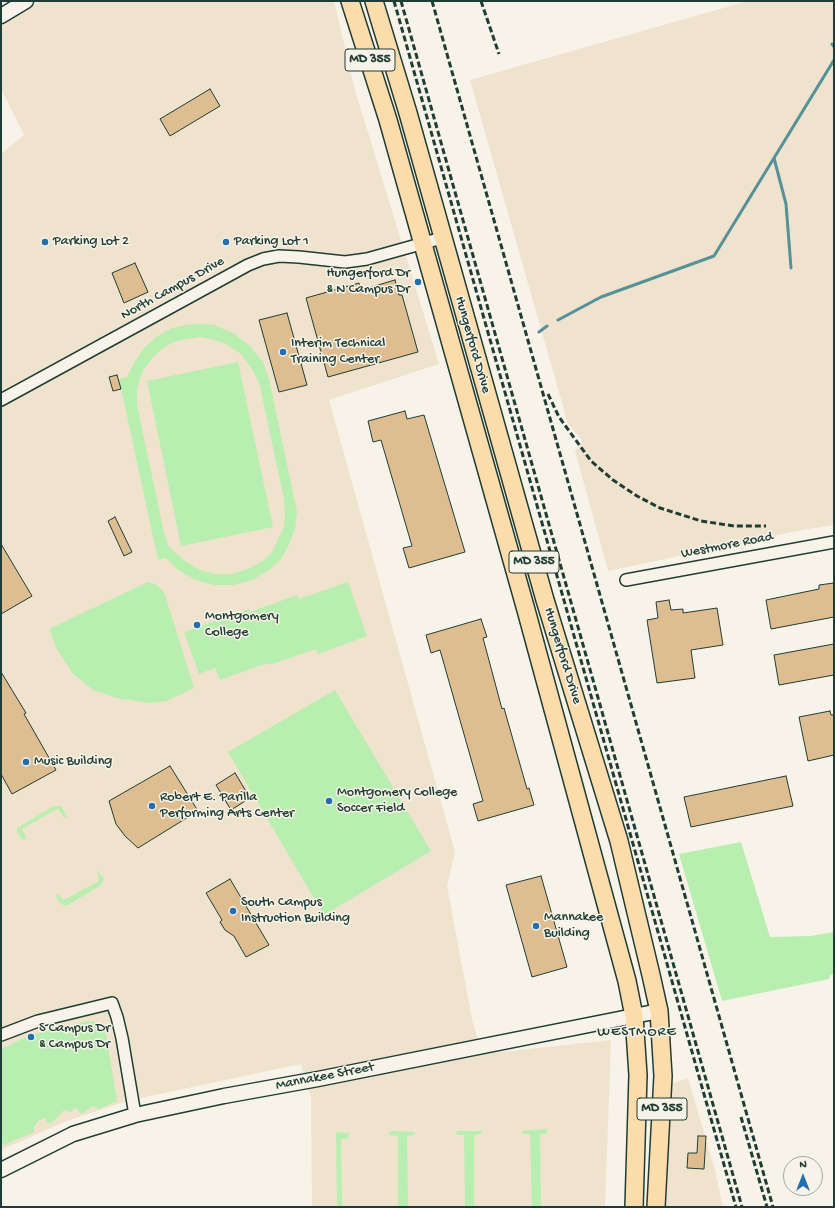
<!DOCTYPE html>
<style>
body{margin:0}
#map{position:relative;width:835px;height:1208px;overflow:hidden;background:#f7f3e8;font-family:"Gochi Hand",sans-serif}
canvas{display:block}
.frame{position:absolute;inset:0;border:2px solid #1f3d34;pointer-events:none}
.north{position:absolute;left:783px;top:1156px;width:40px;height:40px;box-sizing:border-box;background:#f7f3e8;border:1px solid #a1aaa0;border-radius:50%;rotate:0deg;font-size:11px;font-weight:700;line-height:16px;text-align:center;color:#1f3d34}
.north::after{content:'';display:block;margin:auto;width:14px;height:18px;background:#1f6fb2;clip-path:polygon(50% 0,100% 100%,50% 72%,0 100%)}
</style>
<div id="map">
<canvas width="835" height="1208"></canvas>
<div class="frame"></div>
<div class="north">N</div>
</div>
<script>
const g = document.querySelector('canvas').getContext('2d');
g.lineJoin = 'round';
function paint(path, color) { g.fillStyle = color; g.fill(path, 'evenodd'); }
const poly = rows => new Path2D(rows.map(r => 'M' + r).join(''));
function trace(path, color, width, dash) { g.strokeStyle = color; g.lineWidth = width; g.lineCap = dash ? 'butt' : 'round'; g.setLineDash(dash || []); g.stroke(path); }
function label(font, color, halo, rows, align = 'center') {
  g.font = font + ' "Gochi Hand",sans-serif'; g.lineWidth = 3; g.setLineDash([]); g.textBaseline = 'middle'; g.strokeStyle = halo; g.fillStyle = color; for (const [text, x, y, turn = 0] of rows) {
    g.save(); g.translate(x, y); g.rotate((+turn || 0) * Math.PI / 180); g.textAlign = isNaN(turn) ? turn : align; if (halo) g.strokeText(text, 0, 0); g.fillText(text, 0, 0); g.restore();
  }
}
paint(poly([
 [41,1,334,1,355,90,439,364,329,400,455,852,447,886,473,1024,483,1054,611,1040,605,1207,312,1207,311,1098,301,1064,150,1096,118,1104,64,1122,1,1150,1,154,24,135,1,89,1,24],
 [748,1,834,1,834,525,802,530,608,571,575,451,583,441,568,424,470,80],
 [688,1078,715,1170,723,1207,666,1207,671,1084]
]), '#f0e3ce');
paint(poly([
 [199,324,214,325,233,333,249,345,263,362,269,379,297,512,295,529,289,544,281,559,269,570,252,580,234,585,214,585,196,580,178,570,166,558,158,560,119,379,127,377,134,363,143,349,156,337,172,328,186,325],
 [200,337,212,339,226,344,241,354,252,369,259,382,284,499,285,512,284,527,272,552,263,561,248,569,232,574,216,574,200,570,185,561,169,547,164,533,137,405,137,388,143,370,153,357,164,347,176,341],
 [238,362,273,527,181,546,147,381],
 [148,582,157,585,164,592,194,688,166,701,150,703,117,698,93,690,73,674,57,649,49,629],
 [348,582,367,636,318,654,316,649,269,665,267,663,220,680,215,668,199,674,184,632,249,609,250,612,297,595,299,599],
 [335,690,431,851,324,915,228,752],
 [54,806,61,806,67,817,63,817,59,809,57,809,22,829,27,839,22,840,17,831,17,828],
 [741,842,770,937,810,936,834,932,834,974,830,975,829,979,722,1001,679,854],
 [97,871,104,878,101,885,68,905,63,905,60,903,56,897,58,894,64,900,99,881],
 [87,1021,96,1022,105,1029,117,1101,99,1109,93,1106,82,1114,75,1107,71,1112,64,1110,53,1122,48,1123,45,1118,39,1120,34,1127,34,1132,3,1145,1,1140,1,1049,28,1036],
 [547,1129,547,1134,540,1134,541,1207,532,1207,530,1134,524,1134,522,1131],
 [391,1131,415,1132,414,1135,407,1136,408,1207,398,1207,398,1136,389,1135],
 [458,1131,482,1131,481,1134,474,1135,474,1207,465,1207,464,1135,457,1135,456,1132],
 [337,1132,349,1133,348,1139,341,1139,342,1207,337,1207,336,1134]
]), '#b8eeaf');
trace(poly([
 [832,44,834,47],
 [774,158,786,204,791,268],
 [558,320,601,297,714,256,834,60],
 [539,332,547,326]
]), '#569098', 3);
const building = poly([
 [210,89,220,106,170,136,160,119,210,89],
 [135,263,148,292,124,303,112,273,135,263],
 [395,280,399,295,402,295,418,352,328,377,306,298,359,283,361,290,395,280],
 [287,313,307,385,279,392,259,320,287,313],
 [117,375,121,389,113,391,109,377,117,375],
 [405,411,407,419,424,415,465,552,409,568,403,548,412,546,381,440,373,442,368,421,405,411],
 [115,517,132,552,124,556,108,521,115,517],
 [1,544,32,596,1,614,1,544],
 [834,583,834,617,771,629,766,600,819,589,819,585,834,583],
 [669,600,671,610,683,609,683,613,717,608,723,645,691,650,695,678,657,683,647,620,658,618,656,602,669,600],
 [481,619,487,637,483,638,502,709,504,708,527,789,529,788,534,805,478,821,473,804,483,801,440,650,431,653,426,635,481,619],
 [834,644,834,675,779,685,774,655,834,644],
 [1,672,26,713,24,714,56,770,12,794,1,774,1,672],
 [830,711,831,715,834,715,834,755,808,761,799,717,830,711],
 [170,766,198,811,138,848,125,836,116,824,109,801,170,766],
 [235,773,250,798,231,810,216,785,235,773],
 [786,776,793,806,691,827,684,797,786,776],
 [541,876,567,967,532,977,506,885,541,876],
 [230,879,269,945,246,957,234,936,225,930,220,922,222,920,206,893,230,879],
 [698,1136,706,1136,704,1169,687,1168,688,1153,697,1153,698,1136]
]);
paint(building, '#debe91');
trace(building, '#1f3d34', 1);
const minor = poly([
 [1,400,248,265,263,259,279,256,299,257,345,262,367,259,442,238],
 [626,580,834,542],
 [1,1035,38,1021,112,1003,117,1017,122,1038,135,1115]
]);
const tertiary = poly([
 [1,16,26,1],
 [1,1170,73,1134,135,1115,224,1096,318,1079,659,1011]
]);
const primary = poly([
 [350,1,388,120,526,610,627,981,634,1016,638,1075,634,1207],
 [374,1,408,113,545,600,619,841,651,975,659,1011,663,1076,656,1207]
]);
trace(minor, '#1f3d34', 14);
trace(tertiary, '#1f3d34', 17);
trace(primary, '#1f3d34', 20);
trace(minor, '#f7f3e8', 11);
trace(tertiary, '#f7f3e8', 14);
trace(primary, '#fddcac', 17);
trace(poly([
 [394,1,736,1207],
 [401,1,742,1207],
 [432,1,773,1207],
 [481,1,499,54],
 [548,394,559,417,591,461,613,480,637,496,660,508,701,521,734,526,766,526],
 [741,1117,767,1207]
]), '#1f3d34', 3, [6, 3]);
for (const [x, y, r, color] of [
 [45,242,4,"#1f6fb2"],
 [226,242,4,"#1f6fb2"],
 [418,282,4,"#1f6fb2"],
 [283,352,4,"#1f6fb2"],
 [197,625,4,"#1f6fb2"],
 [26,762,4,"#1f6fb2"],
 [329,801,4,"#1f6fb2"],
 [152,806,4,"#1f6fb2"],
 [233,911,4,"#1f6fb2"],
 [536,926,4,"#1f6fb2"],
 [31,1037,4,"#1f6fb2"]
]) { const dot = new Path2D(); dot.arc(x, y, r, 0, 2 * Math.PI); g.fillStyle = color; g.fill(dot); trace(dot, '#f7f3e8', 1.5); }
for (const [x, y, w] of [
 [370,60,50],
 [534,562,50],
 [662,1109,50]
]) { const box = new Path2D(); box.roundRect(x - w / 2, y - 11, w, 22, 3); g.fillStyle = '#f7f3e8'; g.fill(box); trace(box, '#1f3d34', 1); }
label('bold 13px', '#1f3d34', null, [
 ["MD 355",370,60],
 ["MD 355",534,562],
 ["MD 355",662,1109]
]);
label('14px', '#1f3d34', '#f7f3e8', [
 ["Parking Lot 2",53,242],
 ["Parking Lot 1",234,242],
 ["Hungerford Dr",410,274,"right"],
 ["& N Campus Dr",410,290,"right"],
 ["Interim Technical",291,344],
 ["Training Center",291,360],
 ["Montgomery",205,617],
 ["College",205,633],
 ["Music Building",34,762],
 ["Montgomery College",337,793],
 ["Soccer Field",337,809],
 ["Robert E. Parilla",160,798],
 ["Performing Arts Center",160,814],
 ["South Campus",241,903],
 ["Instruction Building",241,919],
 ["Mannakee",544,918],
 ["Building",544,934],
 ["S Campus Dr",39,1029],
 ["& Campus Dr",39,1045]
], 'left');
label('14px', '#1f3d34', '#f7f3e8', [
 ["North Campus Drive",173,289,-29],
 ["Hungerford Drive",472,345,74],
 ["Westmore Road",727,546,-11],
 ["Hungerford Drive",562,656,73],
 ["Mannakee Street",325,1077,-11]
]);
g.letterSpacing = '1px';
label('15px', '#1f3d34', '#f7f3e8', [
 ["WESTMORE",637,1033]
]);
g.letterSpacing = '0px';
</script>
